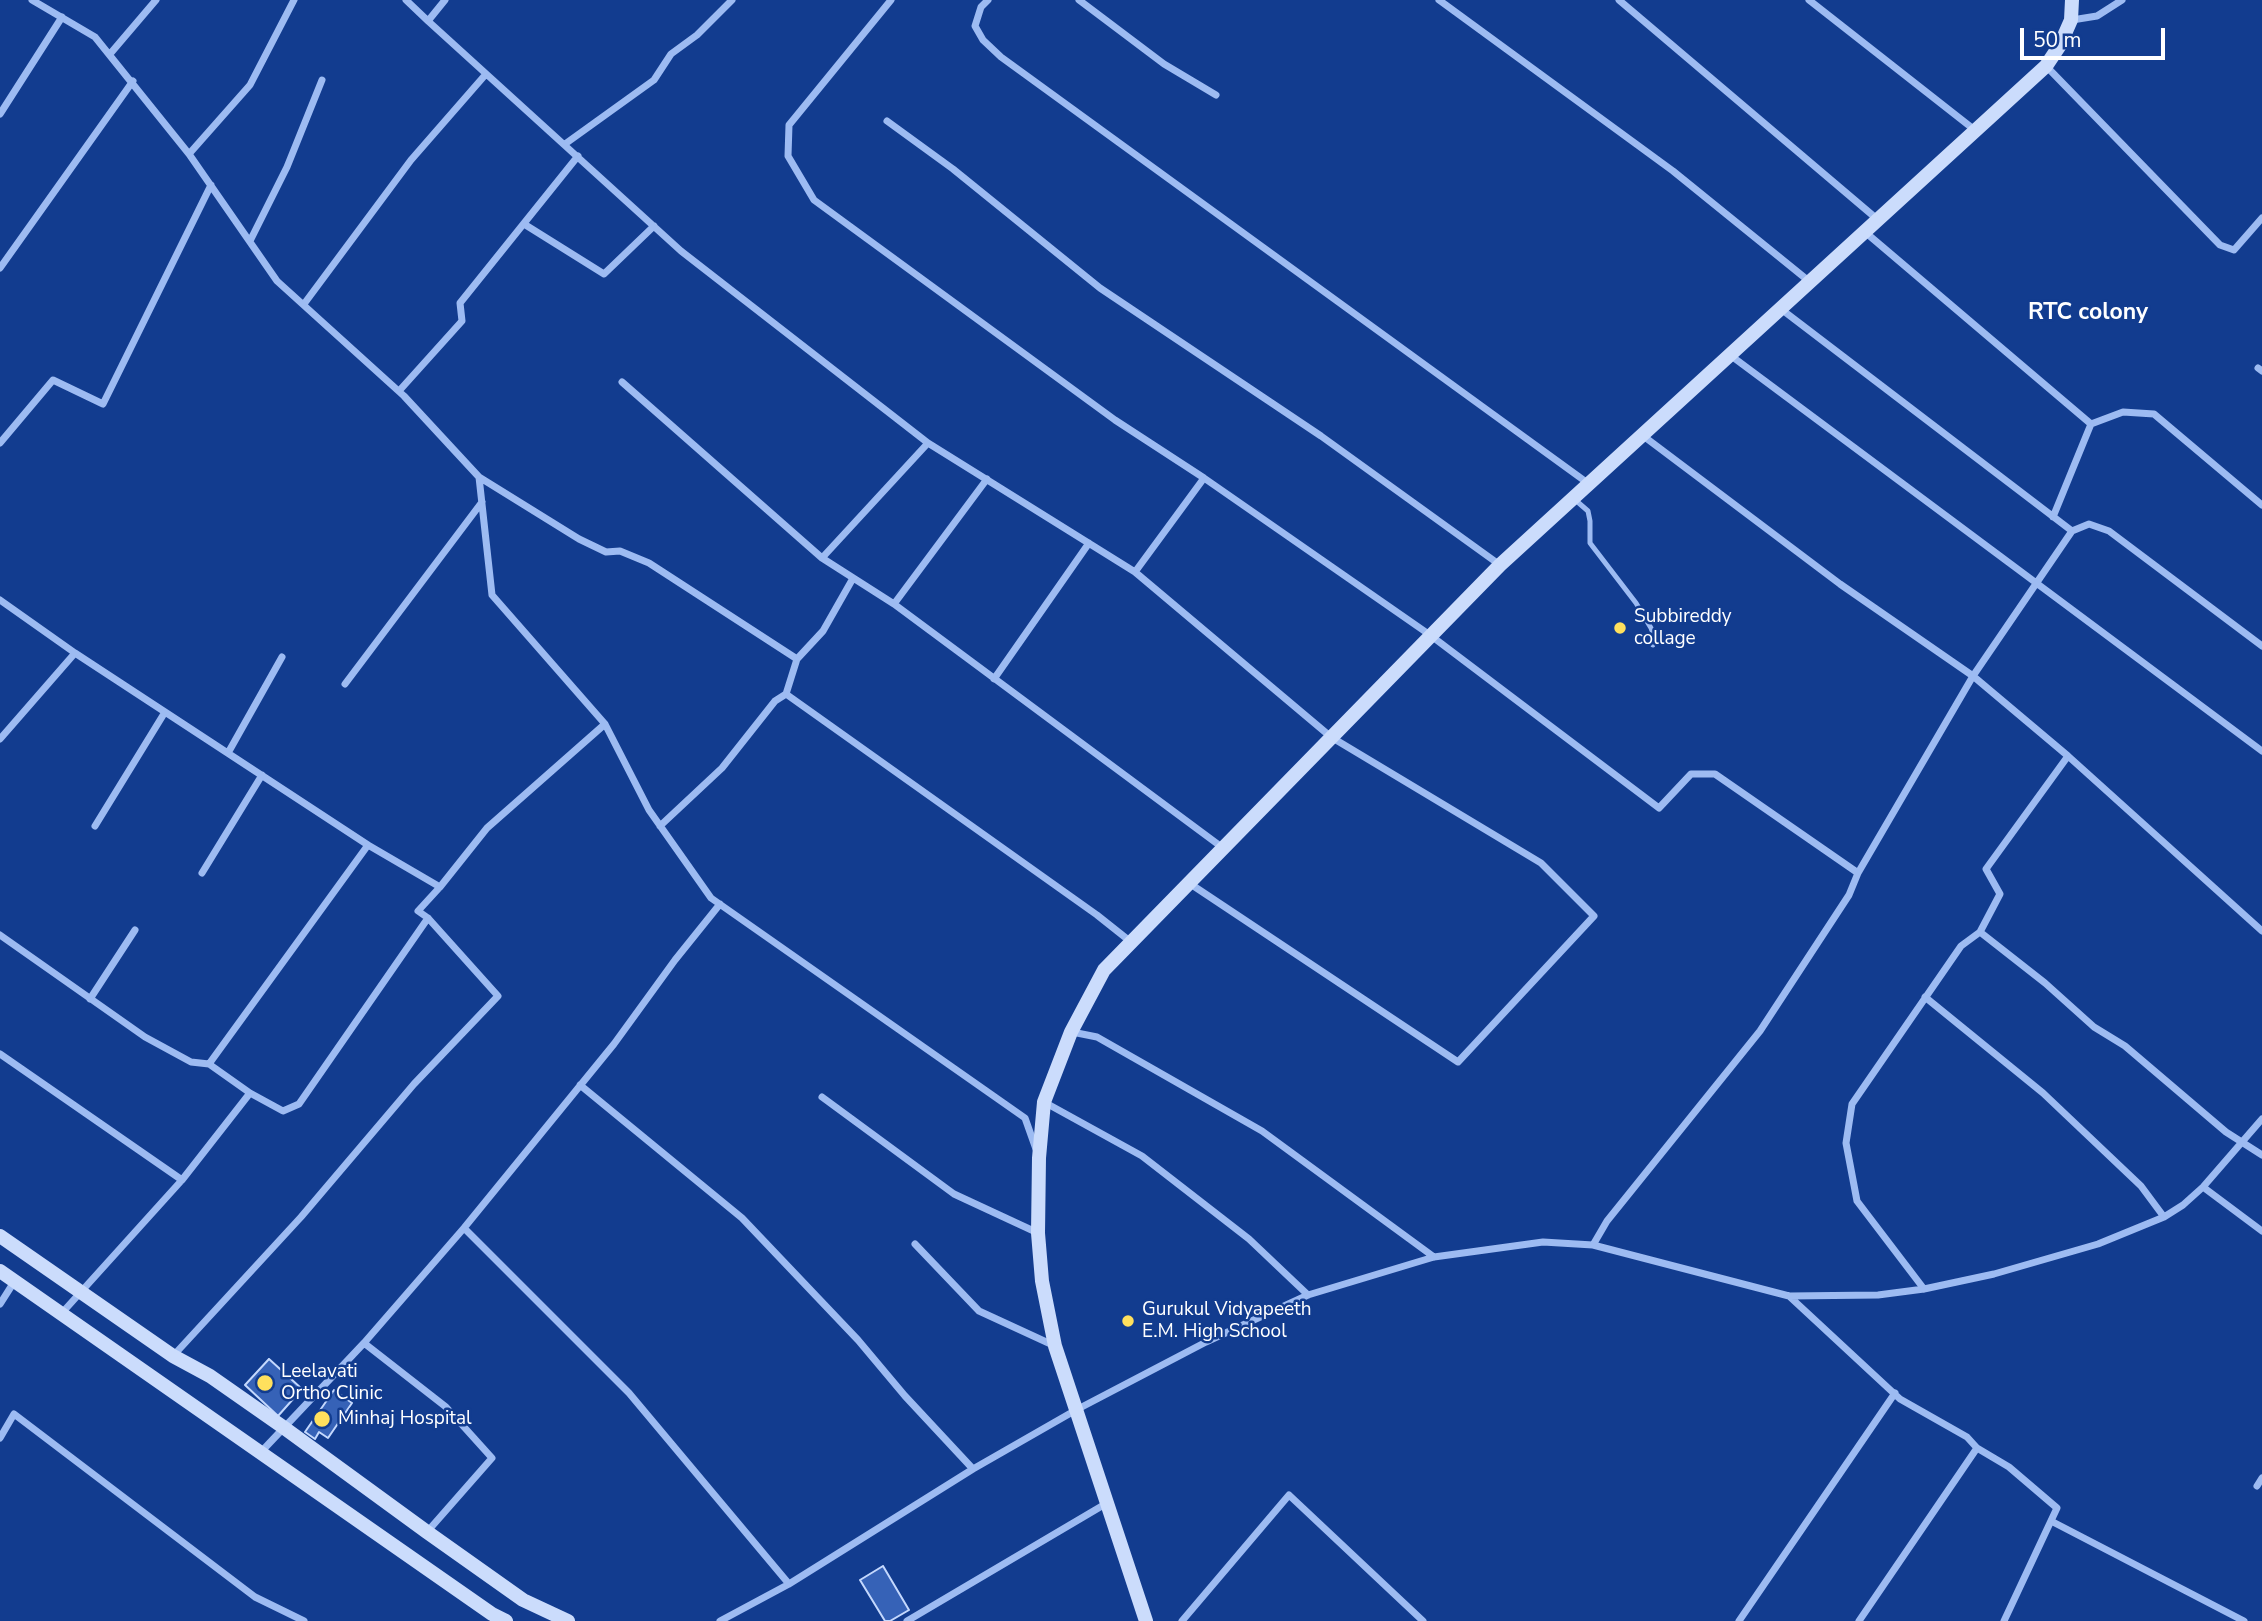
<!DOCTYPE html>
<style>
body{margin:0}
#map{position:relative;width:2262px;height:1621px;overflow:hidden;background:#123c8f;font-family:"Nunito Sans",sans-serif}
canvas{display:block}
.scale{position:absolute;left:2020px;top:28px;width:145px;height:32px;box-sizing:border-box;border:4px solid #fff;border-top:0;padding-left:9px;font-size:21px;line-height:24px;white-space:nowrap;color:#fff;-webkit-text-stroke:5px #123c8f;paint-order:stroke}
</style>
<div id="map">
<canvas width="2262" height="1621"></canvas>
<div class="scale">50 m</div>
</div>
<script>
const g = document.querySelector('canvas').getContext('2d');
g.lineJoin = 'round';
function paint(path, color) { g.fillStyle = color; g.fill(path, 'evenodd'); }
const poly = rows => new Path2D(rows.map(r => 'M' + r).join(''));
function trace(path, color, width, dash) { g.strokeStyle = color; g.lineWidth = width; g.lineCap = dash ? 'butt' : 'round'; g.setLineDash(dash || []); g.stroke(path); }
function label(font, color, halo, rows, align = 'center') {
  g.font = font + ' "Nunito Sans",sans-serif'; g.lineWidth = 5; g.setLineDash([]); g.textBaseline = 'middle'; g.strokeStyle = halo; g.fillStyle = color; for (const [text, x, y, turn = 0] of rows) {
    g.save(); g.translate(x, y); g.rotate((+turn || 0) * Math.PI / 180); g.textAlign = isNaN(turn) ? turn : align; if (halo) g.strokeText(text, 0, 0); g.fillText(text, 0, 0); g.restore();
  }
}
const building = poly([
 [269,1359,302,1389,278,1416,245,1385,269,1359],
 [334,1390,352,1403,328,1438,319,1432,315,1439,305,1432,334,1390],
 [883,1566,909,1610,890,1621,885,1621,860,1580,883,1566]
]);
paint(building, '#3662b7');
trace(building, '#c4d8fd', 2);
trace(poly([
 [1573,498,1588,511,1590,521,1590,543,1636,603,1651,628,1655,639,1653,645]
]), '#9dbbf2', 5);
trace(poly([
 [32,0,95,37,189,154,277,281,404,396,479,477,492,595,605,724,649,810,711,898,1025,1118,1036,1149],
 [406,0,428,21],
 [445,0,428,21,681,251,928,443,1135,572,1331,737,1541,863,1594,916,1458,1062,1189,883],
 [891,0,789,125,788,156,814,200,1115,420,1204,478,1430,635,1659,808,1691,774,1715,774,1858,873],
 [988,0,981,7,975,26,983,40,1001,57,1589,484],
 [1079,0,1164,64,1216,95],
 [1439,0,1673,171,1810,282],
 [1619,0,1877,219],
 [1809,0,1976,131],
 [2072,20,2097,16,2122,0],
 [110,54,156,0],
 [2046,66,2220,245,2234,250,2262,218],
 [0,114,62,17],
 [887,121,953,169,1100,288,1321,436,1500,565],
 [565,144,654,80,671,54,697,35,732,0],
 [189,154,250,85,294,0],
 [524,224,604,274,654,226],
 [1865,232,2091,424],
 [250,241,287,167,322,80],
 [0,268,133,81],
 [304,304,411,160,486,74],
 [1781,309,2072,531,2089,524,2109,531,2262,646],
 [1730,355,2262,751],
 [2258,368,2262,371],
 [622,382,822,558,894,604,1223,848],
 [399,391,462,321,460,303,578,156],
 [1642,435,1840,584,1973,676,2068,756,2262,931],
 [0,443,53,380,103,404,211,185],
 [479,477,579,539,606,552,620,551,649,563,797,659],
 [2053,517,2091,424,2123,412,2154,414,2262,505],
 [822,558,928,443],
 [1135,572,1204,478],
 [0,600,75,653],
 [894,604,987,479],
 [994,679,1089,543],
 [345,684,482,502],
 [786,694,1097,915,1131,942],
 [0,739,75,653,368,845,209,1064,250,1093,182,1180],
 [228,753,282,657],
 [95,826,165,712],
 [660,826,722,768,775,701,786,694,797,659,823,631,852,580],
 [202,873,262,775],
 [440,887,487,828,605,724],
 [1980,932,2045,983,2094,1027,2125,1046,2226,1132,2262,1155],
 [0,935,145,1037,191,1062,209,1064],
 [1925,997,2043,1093,2141,1186,2164,1217],
 [90,999,135,930],
 [1072,1032,1097,1037,1262,1131,1434,1257],
 [0,1054,182,1180,61,1314],
 [580,1085,742,1218,858,1340,905,1396,973,1469],
 [250,1093,283,1111,299,1104,428,918],
 [822,1097,954,1194,1038,1233],
 [1044,1102,1142,1156,1249,1239,1308,1295],
 [2203,1187,2262,1231],
 [464,1228,629,1393,789,1584],
 [915,1244,979,1311,1055,1346],
 [1593,1245,1607,1221,1760,1031,1849,895,1858,873,1973,676,2072,531],
 [1924,1289,1857,1201,1846,1143,1852,1104,1961,946,1980,932,2000,894,1986,869,2068,756],
 [1789,1296,1900,1399,1967,1437,1977,1448,2009,1467,2057,1508,2004,1621],
 [0,1304,14,1282],
 [364,1343,446,1407,492,1458,427,1532],
 [173,1356,301,1217,414,1084,498,996,428,918,418,911,440,887,368,845],
 [0,1438,14,1414,255,1597,304,1621],
 [261,1452,364,1343,464,1228,614,1044,675,960,720,904],
 [2257,1486,2262,1478],
 [2051,1521,2244,1621],
 [720,1621,789,1584,973,1469,1076,1410,1206,1342,1308,1295,1434,1257,1543,1242,1593,1245,1789,1296,1878,1295,1924,1289,1994,1274,2098,1244,2164,1217,2183,1205,2203,1187,2262,1119],
 [907,1621,1107,1503],
 [1182,1621,1289,1495,1423,1621],
 [1739,1621,1895,1393],
 [1859,1621,1977,1448]
]), '#9dbbf2', 7);
trace(poly([
 [0,1236,173,1356,210,1376,283,1427,427,1532,523,1600,568,1621],
 [0,1271,492,1614,506,1621],
 [1146,1621,1055,1346,1042,1281,1038,1233,1039,1158,1044,1102,1071,1032,1104,970,1500,565,2046,66,2060,45,2071,20,2072,0]
]), '#cbdcfc', 14);
for (const [x, y, r, color] of [
 [1620,628,7,"#ffe05d"],
 [1128,1321,7,"#ffe05d"],
 [265,1383,9,"#ffe05d"],
 [322,1419,9,"#ffe05d"]
]) { const dot = new Path2D(); dot.arc(x, y, r, 0, 2 * Math.PI); g.fillStyle = color; g.fill(dot); trace(dot, '#123c8f', 2.5); }
label('19px', '#fff', '#123c8f', [
 ["Subbireddy",1634,617],
 ["collage",1634,639],
 ["Gurukul Vidyapeeth",1142,1310],
 ["E.M. High School",1142,1332],
 ["Leelavati",281,1372],
 ["Ortho Clinic",281,1394],
 ["Minhaj Hospital",338,1419]
], 'left');
label('bold 23px', '#fff', '#123c8f', [
 ["RTC colony",2088,313]
]);
</script>
